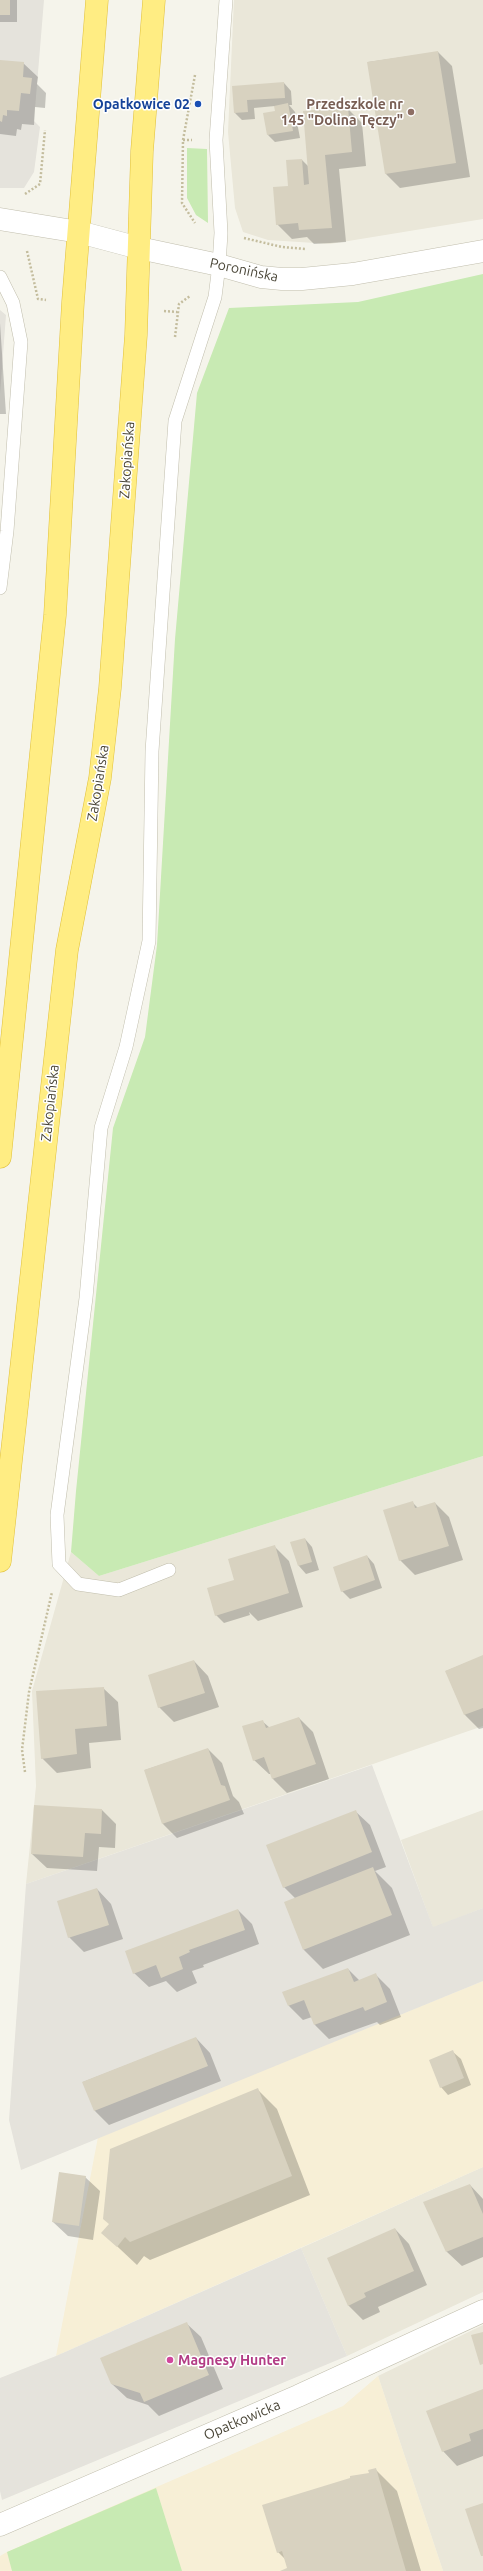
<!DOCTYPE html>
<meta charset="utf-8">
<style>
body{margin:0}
canvas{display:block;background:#f5f4eb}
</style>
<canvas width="483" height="2571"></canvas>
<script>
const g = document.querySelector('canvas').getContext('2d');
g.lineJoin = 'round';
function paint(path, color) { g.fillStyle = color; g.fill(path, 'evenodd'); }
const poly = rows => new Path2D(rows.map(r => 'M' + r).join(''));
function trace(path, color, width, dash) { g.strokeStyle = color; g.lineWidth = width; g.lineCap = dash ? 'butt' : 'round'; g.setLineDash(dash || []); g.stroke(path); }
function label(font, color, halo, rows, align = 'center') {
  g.font = font + ' Ubuntu,sans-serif'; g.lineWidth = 3; g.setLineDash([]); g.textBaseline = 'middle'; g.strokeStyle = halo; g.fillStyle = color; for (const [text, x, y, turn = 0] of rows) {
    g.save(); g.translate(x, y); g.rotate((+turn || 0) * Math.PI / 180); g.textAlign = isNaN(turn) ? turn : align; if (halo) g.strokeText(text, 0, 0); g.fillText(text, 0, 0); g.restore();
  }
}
paint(poly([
 [234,0,483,0,483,219,330,244,268,240,243,232,235,208,228,132],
 [483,1456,483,1726,26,1884,36,1786,32,1691,71,1552,99,1576],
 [483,1810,483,1908,433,1928,401,1840],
 [483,2167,483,2292,347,2356,301,2248],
 [483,2325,483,2571,443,2571,378,2376]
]), '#eae7d9');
paint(poly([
 [483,1981,483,2167,56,2356,98,2137],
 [378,2376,443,2571,0,2571,0,2556,7,2552,343,2406]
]), '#f7efd6');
paint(poly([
 [0,0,44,0,34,121,40,127,34,172,24,188,0,188],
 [0,310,6,315,0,394],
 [372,1765,433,1927,483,1908,483,1981,21,2170,9,2120,26,1884],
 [301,2248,347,2356,2,2500,0,2491,0,2378,56,2356]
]), '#e5e3dc');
paint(poly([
 [187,148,207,149,208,223,196,215,187,198],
 [483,274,483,1456,99,1576,71,1552,76,1491,113,1128,145,1037,157,945,175,639,197,393,229,308,358,302],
 [156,2488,182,2571,12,2571,7,2552]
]), '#c8eab3');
paint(poly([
 [0,0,17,0,17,22,0,22],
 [438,52,452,66,470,177,400,188,386,174,368,62],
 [0,61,23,63,38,77,37,84,46,93,45,108,35,107,34,125,22,124,21,130,17,129,16,136,0,134],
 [284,83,291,91,292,105,289,105,295,112,300,138,275,142,268,135,276,112,275,106,254,108,255,119,242,120,235,113,233,87],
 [347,108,362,123,366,166,339,169,346,242,314,244,307,237,292,239,277,224,302,160,309,167],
 [0,323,6,414,0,414],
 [412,1502,418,1508,435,1503,449,1517,463,1560,415,1575,400,1560],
 [305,1539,312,1547,319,1570,306,1574,299,1566,292,1543],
 [274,1546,289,1561,303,1607,258,1621,249,1612,250,1615,224,1623,216,1615,234,1581],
 [367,1556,374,1564,382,1588,350,1599,342,1591],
 [483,1656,483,1728,479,1729,465,1715,446,1671],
 [194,1661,208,1676,219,1707,174,1722,159,1707],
 [103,1688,118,1702,121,1740,89,1743,91,1768,57,1773,42,1758],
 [299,1718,313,1732,329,1779,287,1793,273,1779,271,1774,269,1774,254,1760,262,1721,270,1728],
 [208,1749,222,1763,233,1796,239,1802,244,1814,177,1838,163,1824,145,1770],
 [102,1810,116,1824,115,1848,99,1847,97,1871,47,1868,32,1854],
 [355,1811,370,1825,386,1867,375,1871,392,1888,410,1935,323,1969,304,1950,296,1899,284,1887],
 [97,1889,111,1904,123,1939,84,1952,69,1937],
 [238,1910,252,1924,259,1944,203,1965,204,1967,192,1971,197,1983,177,1992,166,1981,149,1987,134,1973],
 [348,1969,360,1981,376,1975,390,1989,401,2017,380,2025,377,2022,329,2039,315,2025,312,2017,303,2020,289,2006,284,1992],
 [196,2038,210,2053,221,2081,109,2125,95,2111,83,2082],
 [453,2052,461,2059,471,2085,448,2095,441,2087],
 [258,2090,277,2109,310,2195,150,2260,144,2256,137,2265,103,2233],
 [85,2177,100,2191,93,2240,68,2236,53,2222],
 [470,2185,483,2199,483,2257,462,2266,447,2252,425,2203],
 [395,2229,409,2244,427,2285,378,2307,380,2312,363,2320,348,2305],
 [186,2323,201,2337,223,2389,159,2416,148,2405,127,2398,112,2384],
 [483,2390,483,2456,457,2466,443,2451],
 [375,2469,397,2491,421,2571,284,2571,288,2569,286,2560,278,2552]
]), '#0003');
paint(poly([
 [0,0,10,0,10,15,0,15],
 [438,51,456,163,385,174,367,62],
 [0,60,24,62,23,77,32,78,30,94,21,93,19,111,7,110,7,116,3,115,2,122,0,121],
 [284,82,285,98,247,100,248,112,234,113,232,86],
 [288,103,293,131,267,135,263,113,275,111,274,106],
 [348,107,352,152,325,155,332,228,299,230,298,223,276,225,273,187,288,186,286,160,302,159,304,185,309,184,303,111],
 [413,1501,415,1508,435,1502,449,1546,399,1561,383,1510],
 [305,1538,312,1562,298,1566,290,1542],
 [275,1545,289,1593,215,1616,207,1588,234,1580,228,1559],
 [367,1555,375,1580,341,1592,333,1567],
 [483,1655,483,1708,464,1715,445,1671],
 [194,1660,205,1693,158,1708,148,1675],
 [104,1687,107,1726,75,1729,77,1754,41,1759,36,1691],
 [299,1717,316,1764,272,1779,264,1757,253,1761,242,1726,263,1720,266,1728],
 [208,1748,221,1785,225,1786,230,1800,162,1824,144,1770],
 [34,1805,102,1809,101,1834,85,1833,83,1857,31,1854],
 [356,1810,372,1852,283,1888,266,1845],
 [373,1867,392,1915,303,1950,284,1902],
 [97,1888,109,1925,68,1938,57,1901],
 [238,1909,245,1930,189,1950,190,1952,179,1957,183,1969,161,1978,156,1965,133,1974,125,1951],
 [348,1968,354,1982,376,1973,387,2002,365,2011,363,2007,314,2025,304,2000,288,2006,282,1992],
 [196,2037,208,2066,94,2111,82,2082],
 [453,2050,464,2078,440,2088,429,2060],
 [258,2088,292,2176,130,2242,125,2237,117,2247,101,2233,109,2224,103,2219,110,2149],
 [59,2172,86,2176,79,2226,52,2222],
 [470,2184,483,2214,483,2237,446,2252,423,2202],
 [395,2228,414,2271,364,2293,366,2297,348,2306,327,2258],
 [187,2322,209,2375,144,2402,140,2393,111,2384,100,2358],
 [483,2332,483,2364,480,2365,471,2335],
 [483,2389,483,2429,469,2434,471,2441,442,2452,426,2411],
 [376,2468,406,2571,280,2571,287,2568,282,2551,277,2553,262,2505,350,2478,350,2476,369,2473,368,2470],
 [483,2503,483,2556,481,2556,465,2509]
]), '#d8d2c0');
const service = poly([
 [0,277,13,303,21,342,7,531,0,588],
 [169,1570,119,1590,78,1584,59,1564,57,1515,86,1298,101,1128,126,1047,149,941,152,751,175,421,215,297,219,265,221,233,216,140,226,0]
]);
const minor = poly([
 [0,2525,298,2396,483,2311]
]);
const tertiary = poly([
 [0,219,79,232,139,248,219,265,261,277,282,279,302,279,353,274,483,251]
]);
const trunk = poly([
 [0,1157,55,615,73,302,97,0],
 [0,1561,67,950,100,778,110,688,136,335,142,151,154,0]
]);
trace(service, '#c1bead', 14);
trace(minor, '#c1bead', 23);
trace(tertiary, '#c1bead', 23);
trace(trunk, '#e1c039', 23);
trace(poly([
 [195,75,183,140,182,203,195,223],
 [183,140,192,140],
 [25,194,40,184,45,130],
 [244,238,282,247,306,249],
 [27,251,38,299,46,300],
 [164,311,177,312],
 [175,337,179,304,190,296],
 [25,1772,22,1750,29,1692,52,1592]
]), '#c4bd9e', 2.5, [2, 2]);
trace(service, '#fff', 13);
trace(minor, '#fff', 22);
trace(tertiary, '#fff', 22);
trace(trunk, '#ffed83', 22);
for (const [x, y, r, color] of [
 [198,104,4,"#1a4fb4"],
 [411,112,4,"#8d6e63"],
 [170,2360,4,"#d1479c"]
]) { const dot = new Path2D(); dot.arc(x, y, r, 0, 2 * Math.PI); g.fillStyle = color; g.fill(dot); trace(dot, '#fff', 1.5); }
label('bold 14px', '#164399', '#fff', [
 ["Opatkowice 02",190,104]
], 'right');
label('bold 14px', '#785e54', '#fff', [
 ["Przedszkole nr",403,104],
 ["145 \"Dolina Tęczy\"",403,120]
], 'right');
label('14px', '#4a4638', '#fff', [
 ["Poronińska",244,270,12],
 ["Zakopiańska",127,460,-86],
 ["Zakopiańska",98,783,-81],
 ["Zakopiańska",50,1103,-84],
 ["Opatkowicka",242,2420,-23]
]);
label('bold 14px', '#b23c85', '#fff', [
 ["Magnesy Hunter",178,2360]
], 'left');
</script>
